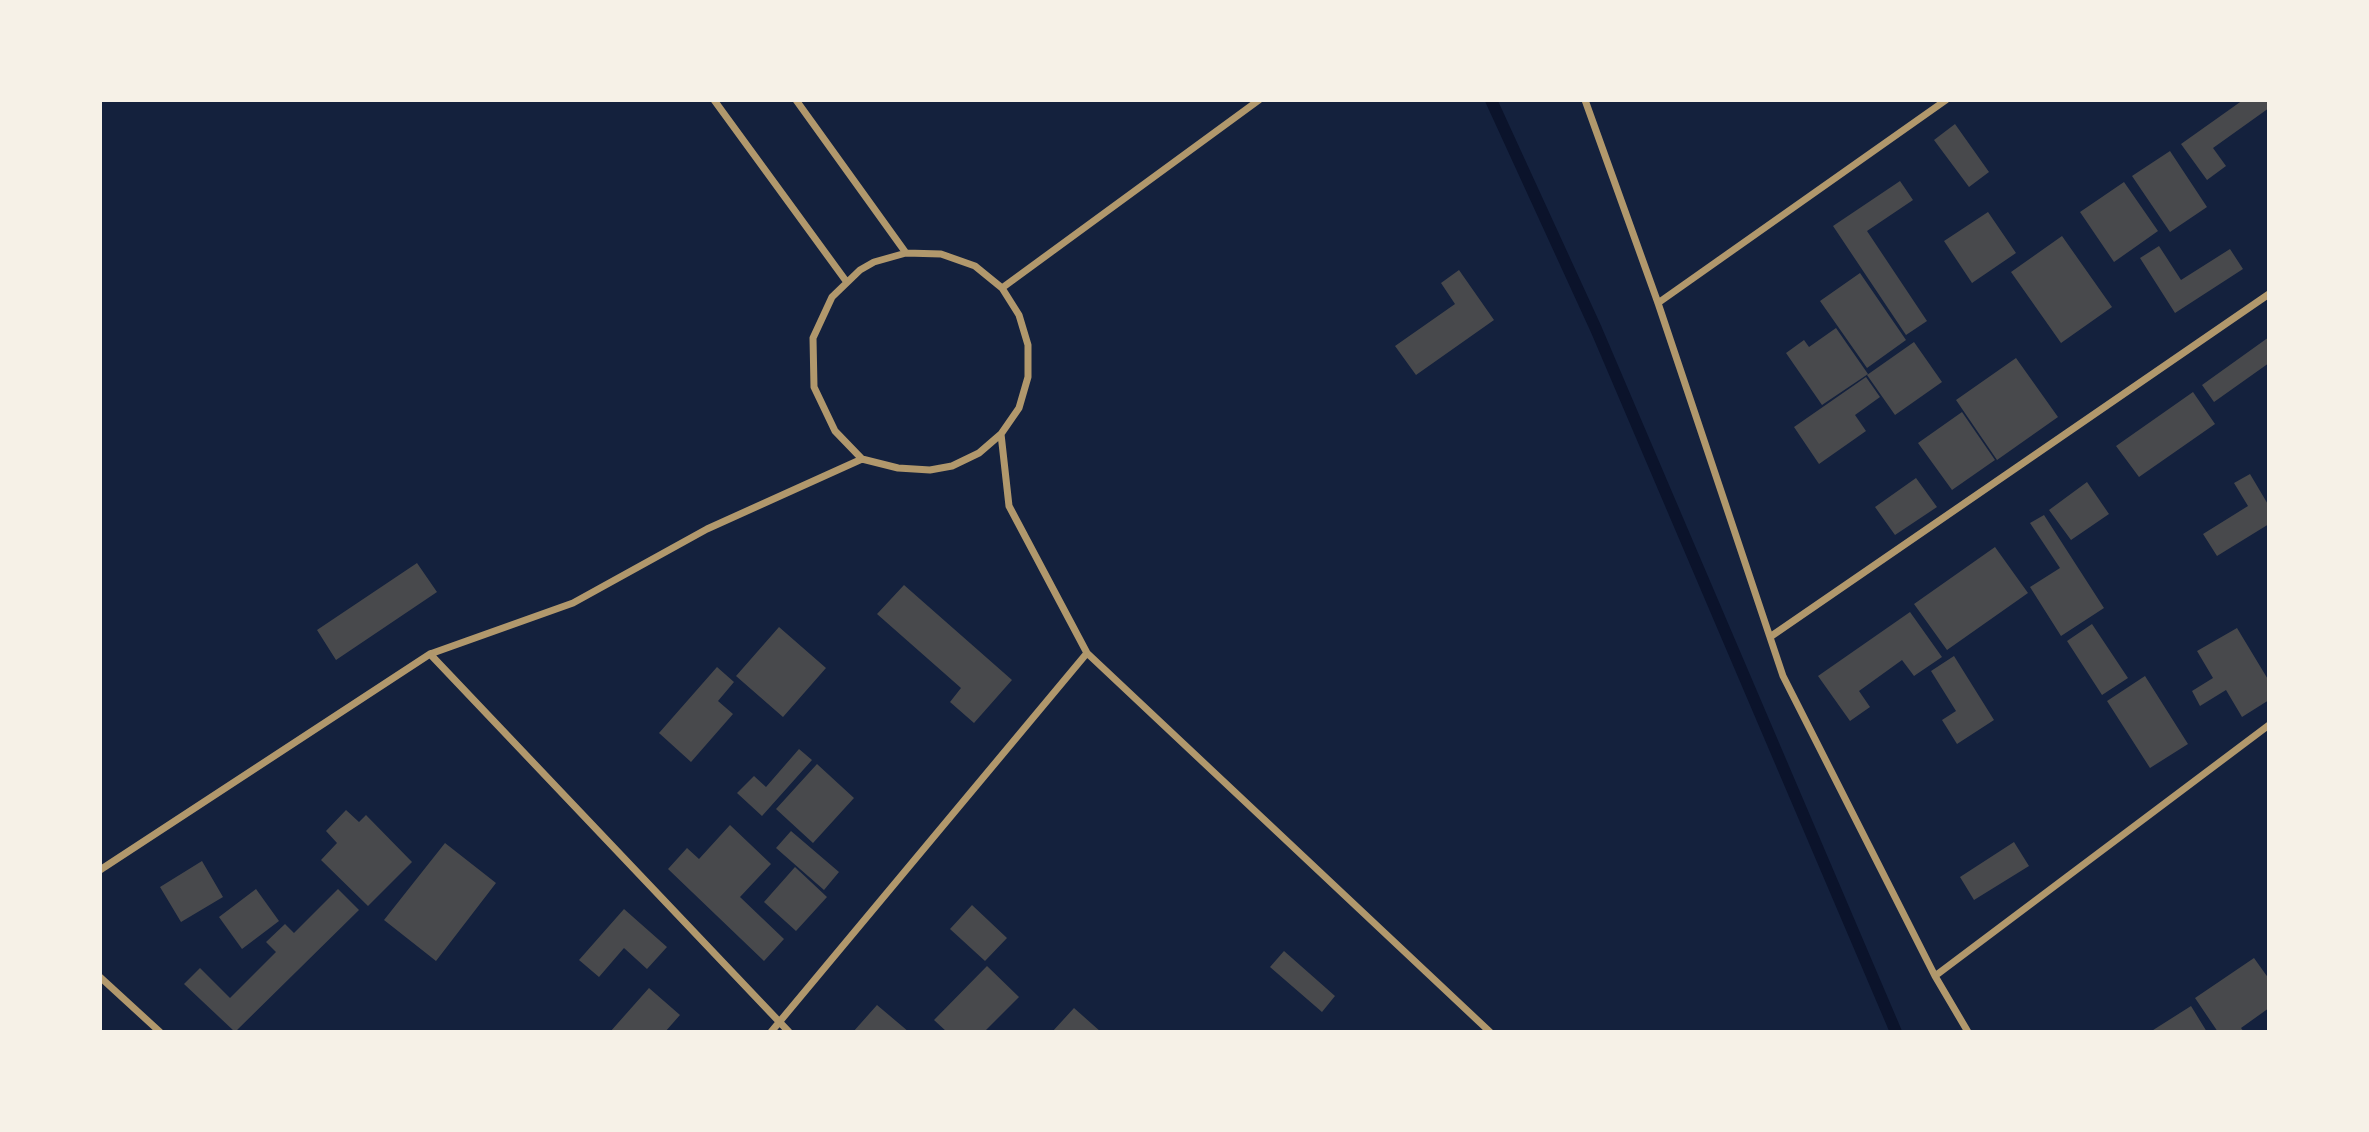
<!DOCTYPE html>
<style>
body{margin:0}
#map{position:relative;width:2369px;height:1132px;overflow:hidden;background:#14213d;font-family:Arial,sans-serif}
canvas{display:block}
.frame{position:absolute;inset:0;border:102px solid #f6f1e7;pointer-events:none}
</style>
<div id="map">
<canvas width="2369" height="1132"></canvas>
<div class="frame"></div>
</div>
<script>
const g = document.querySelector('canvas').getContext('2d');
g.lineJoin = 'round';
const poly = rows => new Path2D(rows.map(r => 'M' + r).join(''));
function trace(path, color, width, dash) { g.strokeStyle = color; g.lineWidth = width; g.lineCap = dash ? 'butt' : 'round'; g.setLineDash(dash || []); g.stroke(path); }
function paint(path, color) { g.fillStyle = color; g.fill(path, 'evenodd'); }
trace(poly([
 [1491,100,1596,329,1896,1032]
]), '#0b132b', 12);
paint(poly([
 [2243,100,2269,100,2269,108,2213,148,2226,166,2207,180,2181,144],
 [1955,124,1989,172,1969,187,1934,140],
 [2170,151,2207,207,2170,232,2132,176],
 [1900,181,1913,200,1867,231,1927,321,1906,335,1833,226],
 [2124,182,2158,231,2114,262,2080,212],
 [1988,212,2016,253,1972,283,1944,241],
 [2062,236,2112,307,2061,343,2011,272],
 [2159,246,2181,280,2230,249,2243,269,2175,313,2140,258],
 [1459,270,1494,320,1416,375,1395,346,1455,304,1441,283],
 [1860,273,1906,340,1867,368,1820,301],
 [1836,328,1868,374,1822,405,1786,353,1804,340,1809,347],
 [2269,337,2269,363,2214,402,2202,385],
 [1914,342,1942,382,1895,415,1867,375],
 [2016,358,2058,417,1997,460,1956,400],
 [1866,377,1880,397,1855,415,1866,431,1819,464,1794,427],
 [2193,392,2215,424,2139,477,2116,446],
 [1962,412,1995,460,1952,490,1918,443],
 [2250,474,2269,506,2269,524,2217,556,2203,534,2248,506,2234,483],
 [1916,478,1937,507,1895,535,1875,507],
 [2087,482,2109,514,2071,540,2049,510],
 [2044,515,2104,608,2061,636,2030,587,2060,568,2030,523],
 [1995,547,2028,593,1947,650,1914,604],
 [417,563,437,592,336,660,317,630],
 [904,585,1012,680,974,723,950,702,961,688,877,614],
 [1910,612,1942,657,1914,676,1902,660,1859,691,1870,707,1850,721,1818,676],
 [2092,624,2128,678,2102,695,2067,641],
 [779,627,826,668,783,717,736,676],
 [2237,628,2269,681,2269,700,2242,717,2226,690,2200,706,2192,691,2213,678,2197,651],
 [1954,656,1994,720,1957,744,1942,720,1956,711,1931,671],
 [717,667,734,682,718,701,733,714,691,762,659,733],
 [2145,676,2188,744,2150,768,2107,701],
 [799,749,812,760,762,816,737,793,754,776,766,787],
 [817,764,854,798,813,843,776,809],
 [346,810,359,822,366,815,412,862,368,906,321,860,337,843,326,831],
 [730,825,771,864,740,897,784,939,764,961,668,869,687,848,699,859],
 [791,831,839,872,824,890,776,848],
 [2014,842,2029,866,1974,900,1960,877],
 [445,843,496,883,436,961,384,920],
 [202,861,223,897,181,922,160,887],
 [795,867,827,897,796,931,764,902],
 [256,889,279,921,242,949,219,917],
 [338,889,359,910,235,1032,184,984,200,968,230,998,276,952,266,942,285,924,294,933],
 [972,905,1007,938,985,961,950,929],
 [624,909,667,947,647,969,624,948,599,977,579,960],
 [1284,951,1335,996,1322,1012,1270,967],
 [2254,958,2269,979,2269,1008,2241,1028,2244,1032,2218,1032,2195,998],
 [987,966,1019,997,984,1032,947,1032,934,1020],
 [649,988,680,1015,665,1032,610,1032],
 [877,1005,909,1032,853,1032],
 [2191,1006,2207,1032,2150,1032],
 [1074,1008,1101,1032,1052,1032]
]), '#48494c');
trace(poly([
 [714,100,846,281],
 [796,100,906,253],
 [1585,100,1658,303,1783,676,1935,976,1968,1032],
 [906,253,941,254,975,266,1002,288,1019,315,1028,345,1028,377,1019,408,1001,434,979,453,952,466,930,470,898,468,862,459,835,431,814,387,813,338,832,297,860,270,874,262,906,253],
 [1002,288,1259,100],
 [1658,303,1946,100],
 [1001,434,1009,506,1087,653,1490,1032],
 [1770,637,2269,294],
 [430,654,789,1032],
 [100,870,430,654,573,603,707,529,862,459],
 [1935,976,2269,725],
 [100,977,160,1032],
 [771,1032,1087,653]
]), '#b1986c', 7);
</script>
